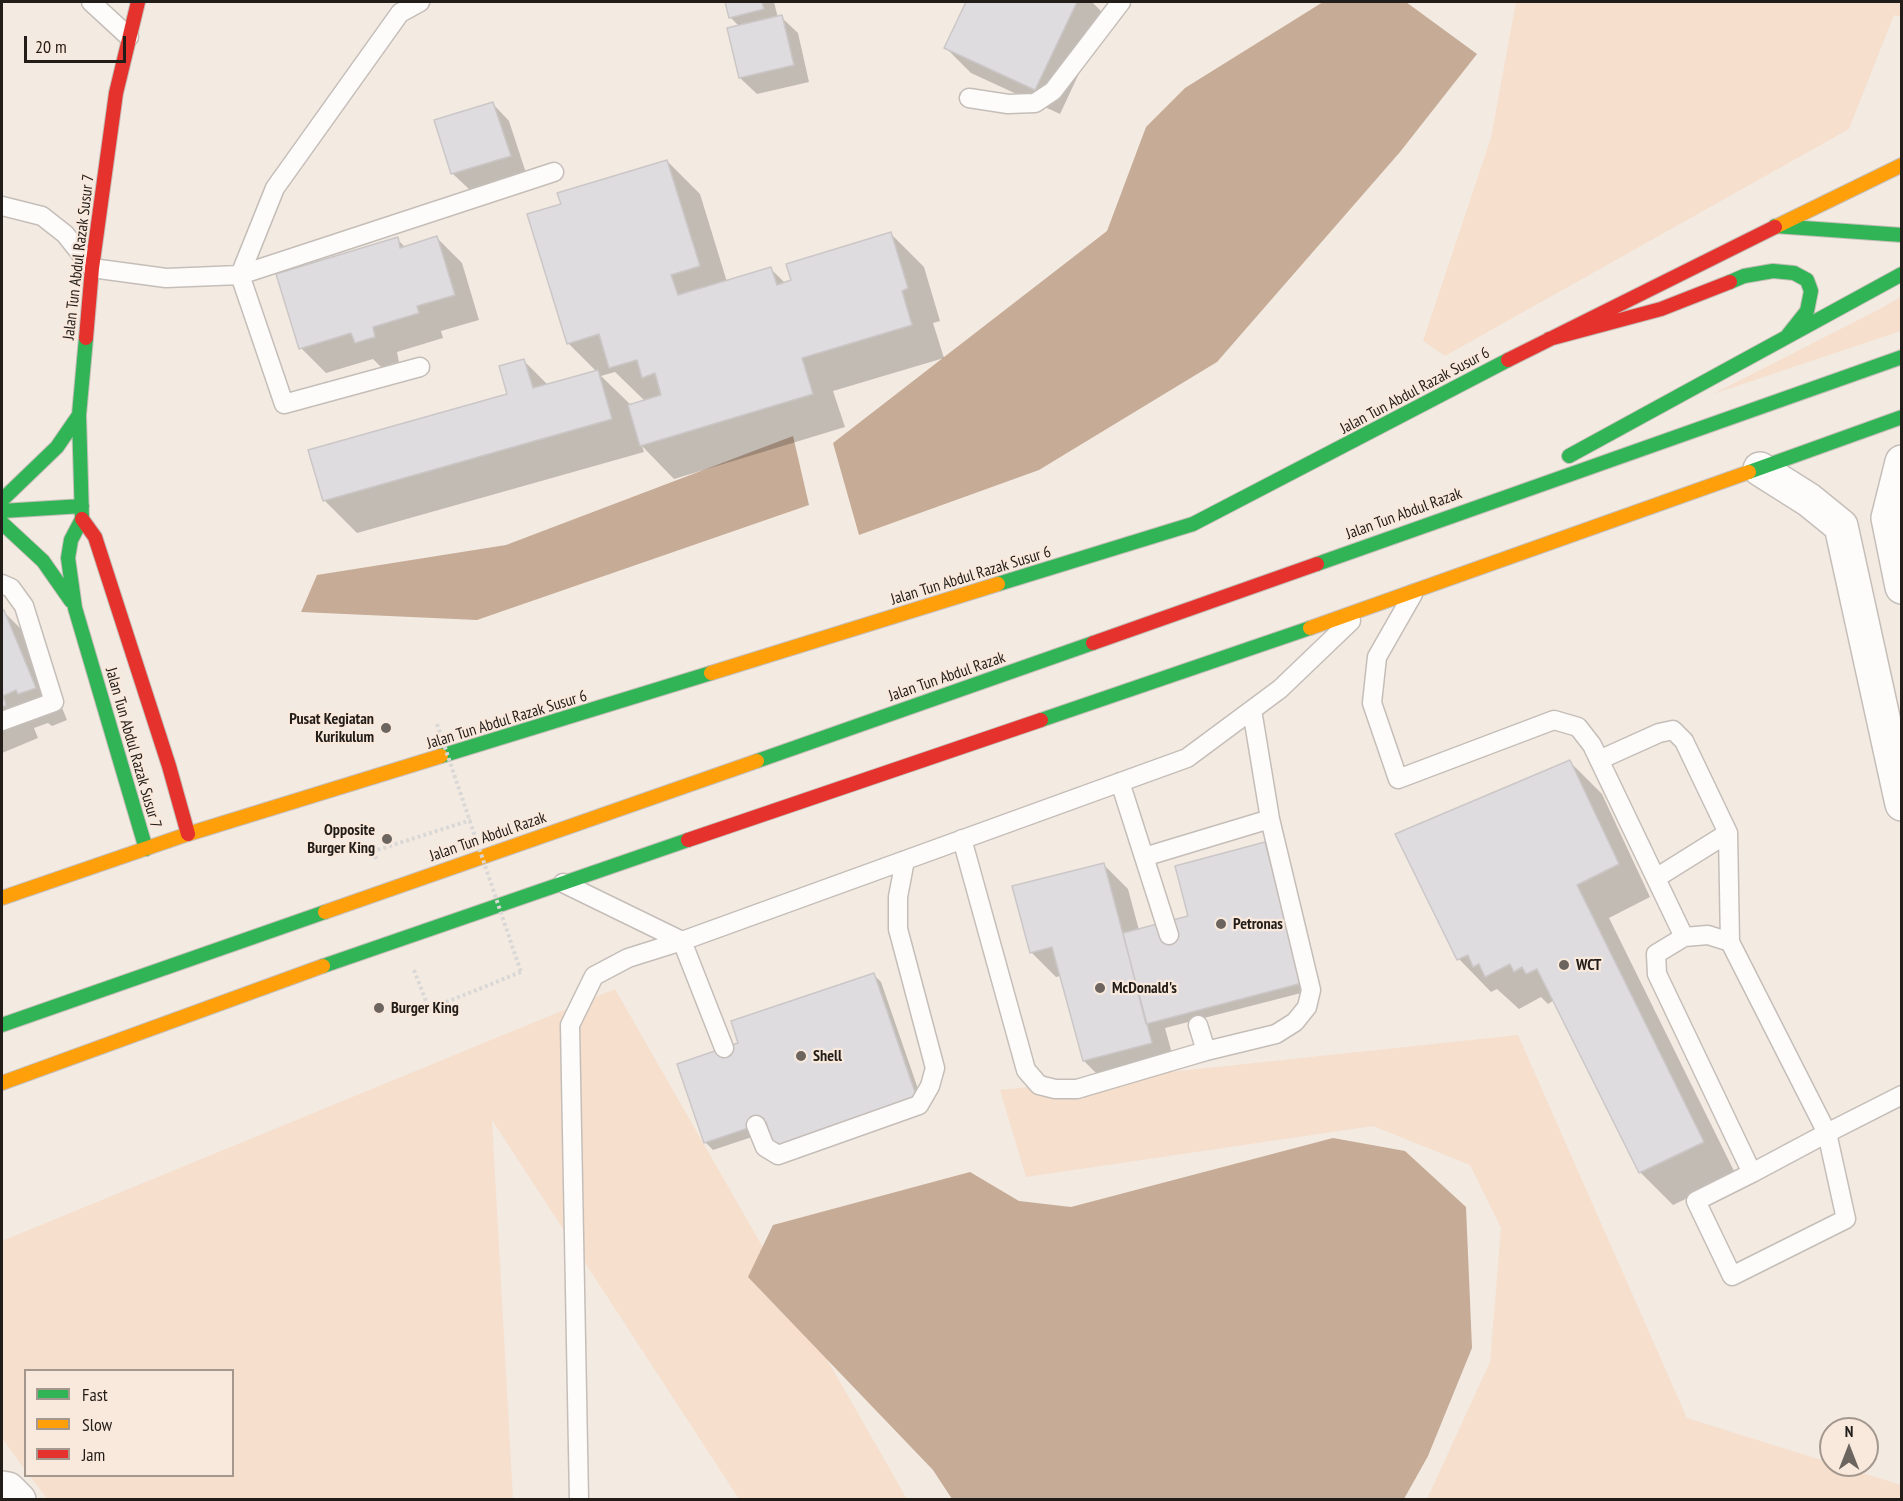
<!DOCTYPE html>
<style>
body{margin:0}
#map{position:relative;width:1903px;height:1501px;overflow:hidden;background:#f3eae2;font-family:"PT Sans Narrow",sans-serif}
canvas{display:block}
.frame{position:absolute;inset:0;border:3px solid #231d19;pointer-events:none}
.legend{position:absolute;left:24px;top:1369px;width:210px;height:108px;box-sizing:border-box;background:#f9e9dc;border:2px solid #a3978e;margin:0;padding:8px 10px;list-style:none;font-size:18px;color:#231d19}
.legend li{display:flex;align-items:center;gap:12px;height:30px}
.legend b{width:30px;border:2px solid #a3978e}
.north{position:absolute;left:1819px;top:1417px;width:60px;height:60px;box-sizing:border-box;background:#f9e9dc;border:2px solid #a3978e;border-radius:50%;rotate:0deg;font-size:16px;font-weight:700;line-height:24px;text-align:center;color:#231d19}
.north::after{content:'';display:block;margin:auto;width:21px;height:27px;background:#6c655f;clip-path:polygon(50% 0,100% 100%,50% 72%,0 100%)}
.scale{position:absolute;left:24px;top:36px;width:102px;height:27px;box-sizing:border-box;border:3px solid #231d19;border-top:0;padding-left:8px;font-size:18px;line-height:21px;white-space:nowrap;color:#231d19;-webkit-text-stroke:4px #f9e9dc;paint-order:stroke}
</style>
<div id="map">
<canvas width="1903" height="1501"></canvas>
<div class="frame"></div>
<ul class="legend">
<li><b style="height:8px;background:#30b455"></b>Fast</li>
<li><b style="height:8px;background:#ff9f0a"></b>Slow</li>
<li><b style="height:8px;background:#e5322d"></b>Jam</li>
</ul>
<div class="north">N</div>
<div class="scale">20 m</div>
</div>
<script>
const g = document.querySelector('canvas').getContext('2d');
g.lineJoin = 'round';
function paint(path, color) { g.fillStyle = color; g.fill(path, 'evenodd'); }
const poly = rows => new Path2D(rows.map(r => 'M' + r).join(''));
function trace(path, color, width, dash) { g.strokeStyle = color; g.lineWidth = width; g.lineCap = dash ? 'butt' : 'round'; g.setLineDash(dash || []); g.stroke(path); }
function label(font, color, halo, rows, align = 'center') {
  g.font = font + ' "PT Sans Narrow",sans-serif'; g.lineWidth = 4.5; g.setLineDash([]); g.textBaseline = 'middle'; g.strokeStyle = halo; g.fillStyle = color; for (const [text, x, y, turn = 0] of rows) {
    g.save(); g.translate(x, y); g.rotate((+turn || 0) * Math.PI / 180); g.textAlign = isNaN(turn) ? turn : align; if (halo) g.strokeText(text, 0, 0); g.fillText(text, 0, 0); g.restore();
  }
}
paint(poly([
 [1516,2,1901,2,1902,17,1894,15,1849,129,1445,356,1423,341,1491,138],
 [1901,297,1901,331,1713,394,1874,312],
 [615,989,907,1499,739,1499,492,1120,513,1499,48,1500,30,1476,232,1476,232,1370,26,1370,25,1470,2,1438,2,1241],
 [1518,1035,1687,1418,1901,1485,1901,1499,1427,1499,1490,1362,1501,1228,1470,1165,1373,1126,1026,1177,1000,1090]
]), '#f6dfcd');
paint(poly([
 [1323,2,1406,2,1477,54,1400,152,1217,362,1039,470,859,535,833,443,1107,231,1146,127,1185,88],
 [793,436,809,505,477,620,301,612,317,575,506,545],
 [1333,1138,1405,1151,1466,1207,1472,1348,1428,1456,1404,1499,952,1499,933,1470,748,1277,773,1225,970,1172,1019,1201,1071,1207]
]), '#c6ab96');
paint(poly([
 [726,2,774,2,778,18,781,17,798,33,809,82,757,94,740,78,740,27,730,17],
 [968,2,1092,2,1106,16,1060,114,971,73,946,48],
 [493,104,509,121,526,173,470,190,453,174,436,121],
 [667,161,700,194,727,282,771,269,786,284,891,234,924,267,940,321,933,323,944,358,833,391,845,427,674,479,642,446,644,452,357,533,324,500,509,395,524,361,549,386,597,372,568,343,562,205],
 [615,372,645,401,631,405,601,376],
 [437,238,462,263,479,320,441,331,443,338,397,352,399,362,381,367,373,359,326,373,301,348,397,239,406,248],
 [3,611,36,644,67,720,52,726,48,723,34,728,38,738,2,753],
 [1570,762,1602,794,1650,897,1609,918,1736,1175,1673,1205,1640,1172,1554,1000,1548,1004,1541,997,1519,1009,1497,989,1491,992,1459,959],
 [1264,844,1272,852,1309,991,1165,1028,1176,1068,1109,1086,1084,1061,1061,976,1056,977,1031,952,1103,864,1128,889,1139,930,1190,917],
 [873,974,881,982,926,1112,785,1159,770,1131,713,1150,705,1142,740,1044]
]), '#0003');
const building = poly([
 [725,2,762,2,764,9,729,18,725,2],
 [966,2,1077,2,1035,90,944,48,966,2],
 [782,15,794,65,739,78,727,28,782,15],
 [493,102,511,156,451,174,434,120,493,102],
 [667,160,700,266,671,275,678,295,771,267,777,285,791,280,786,264,891,232,908,288,902,291,912,325,802,358,813,394,640,446,628,405,661,395,655,373,642,378,637,360,609,368,599,334,567,344,527,214,561,204,557,193,667,160],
 [437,236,455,295,417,306,419,313,373,327,375,337,355,343,351,333,299,349,276,274,398,237,400,248,437,236],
 [524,359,533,388,598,370,612,419,323,501,308,450,507,394,499,366,524,359],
 [4,610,36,688,18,694,16,690,3,696,6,705,2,707,2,611,4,610],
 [1570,760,1619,864,1577,885,1704,1142,1639,1173,1537,969,1526,974,1522,967,1514,972,1510,964,1485,977,1479,964,1473,967,1468,955,1457,960,1395,834,1570,760],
 [1265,842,1302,983,1146,1024,1123,933,1188,916,1175,866,1265,842],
 [1104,863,1152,1043,1083,1061,1052,947,1030,953,1012,886,1104,863],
 [874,973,919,1104,776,1152,766,1122,704,1143,677,1064,738,1043,731,1021,874,973]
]);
paint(building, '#dfdce0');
trace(building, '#cbc7c7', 1.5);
const lane = poly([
 [91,2,129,37],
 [969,98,1008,104,1035,103,1053,91,1121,2],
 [2,206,42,216,65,234,92,268,166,278,240,275,554,172],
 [420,367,284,404,240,275,275,188,400,13,420,2],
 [2,584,11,588,24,606,54,702,2,721],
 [1413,594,1377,657,1372,703,1398,779,1554,720,1578,727,1592,745,1684,937],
 [1599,760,1659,733,1673,730,1684,741,1728,833,1730,942],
 [1120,782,1169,935],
 [962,839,1026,1070,1039,1085,1055,1089,1077,1089,1206,1051,1276,1034,1295,1022,1307,1007,1311,990,1270,819,1252,710],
 [1144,857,1270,819],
 [1656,878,1728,833],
 [563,883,682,941,1187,758,1280,689,1351,621],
 [1198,1025,1206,1051],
 [756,1125,765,1147,778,1155,919,1105,930,1086,935,1068,898,929,898,897,905,860],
 [1752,1173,1657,974,1656,954,1684,937,1708,935,1730,942,1827,1133,1846,1219,1732,1276,1696,1201,1752,1173,1827,1133,1902,1095],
 [579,1500,570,1025,594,976,628,958,682,941,724,1048]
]);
const street = poly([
 [1902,462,1888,518,1902,587],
 [1760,469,1809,500,1841,526,1902,804],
 [2,1488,8,1489,19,1500]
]);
const fast = poly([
 [1775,226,1902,235],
 [1730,282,1744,276,1773,271,1794,273,1807,280,1811,291,1807,311,1788,335],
 [86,338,79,415,82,519,71,540,68,558,75,608,146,849],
 [1569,456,1902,274],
 [1749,472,1902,417],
 [2,500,57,447,79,415],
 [2,511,82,506],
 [2,523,43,561,71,601],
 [1317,564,1902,357],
 [998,584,1193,524,1508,360],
 [1041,720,1310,628],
 [441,756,711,673],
 [757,761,1093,643],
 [323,966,688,840],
 [2,1025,325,912]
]);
const slow = poly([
 [1775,227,1902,165],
 [1310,628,1749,472],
 [711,673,998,584],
 [2,898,188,834,441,756],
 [325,912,757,761],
 [2,1083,323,966]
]);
const jam = poly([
 [86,338,92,268,116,93,138,2],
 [1549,339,1661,309,1730,282],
 [1508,360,1775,227],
 [82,519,95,537,169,766,188,834],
 [1093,643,1317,564],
 [688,840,1041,720]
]);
trace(lane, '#c5beb8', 21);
trace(street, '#c5beb8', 36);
trace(fast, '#c5beb8', 16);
trace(slow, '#c5beb8', 16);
trace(jam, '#c5beb8', 16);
trace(poly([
 [376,859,374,851,471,820],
 [414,970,429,1009,521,972]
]), '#dad8d6', 4, [3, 3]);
trace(lane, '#fdfcfb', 18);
trace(street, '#fdfcfb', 33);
trace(fast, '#30b455', 14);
trace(slow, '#ff9f0a', 14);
trace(jam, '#e5322d', 14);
trace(poly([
 [437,724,521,972]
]), '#dad8d6', 4, [3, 3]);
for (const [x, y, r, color] of [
 [386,728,6,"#6c655f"],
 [387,839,6,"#6c655f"],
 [1221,924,6,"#6c655f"],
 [1564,965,6,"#6c655f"],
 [1100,988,6,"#6c655f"],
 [379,1008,6,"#6c655f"],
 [801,1056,6,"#6c655f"]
]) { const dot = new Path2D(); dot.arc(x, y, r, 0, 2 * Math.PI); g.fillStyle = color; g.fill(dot); trace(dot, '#f9e9dc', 2); }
label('16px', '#231d19', '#f9e9dc', [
 ["Jalan Tun Abdul Razak Susur 7",79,257,-83],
 ["Jalan Tun Abdul Razak Susur 6",1415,391,-28],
 ["Jalan Tun Abdul Razak",1404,514,-20],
 ["Jalan Tun Abdul Razak Susur 6",971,576,-17],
 ["Jalan Tun Abdul Razak",947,677,-19],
 ["Jalan Tun Abdul Razak Susur 6",507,720,-17],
 ["Jalan Tun Abdul Razak Susur 7",133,748,74],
 ["Jalan Tun Abdul Razak",488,837,-19]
]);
label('bold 16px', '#231d19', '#f9e9dc', [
 ["Pusat Kegiatan",374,719,"right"],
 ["Kurikulum",374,737,"right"],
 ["Opposite",375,830,"right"],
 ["Burger King",375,848,"right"],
 ["Petronas",1233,924],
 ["WCT",1576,965],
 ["McDonald's",1112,988],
 ["Burger King",391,1008],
 ["Shell",813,1056]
], 'left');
</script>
